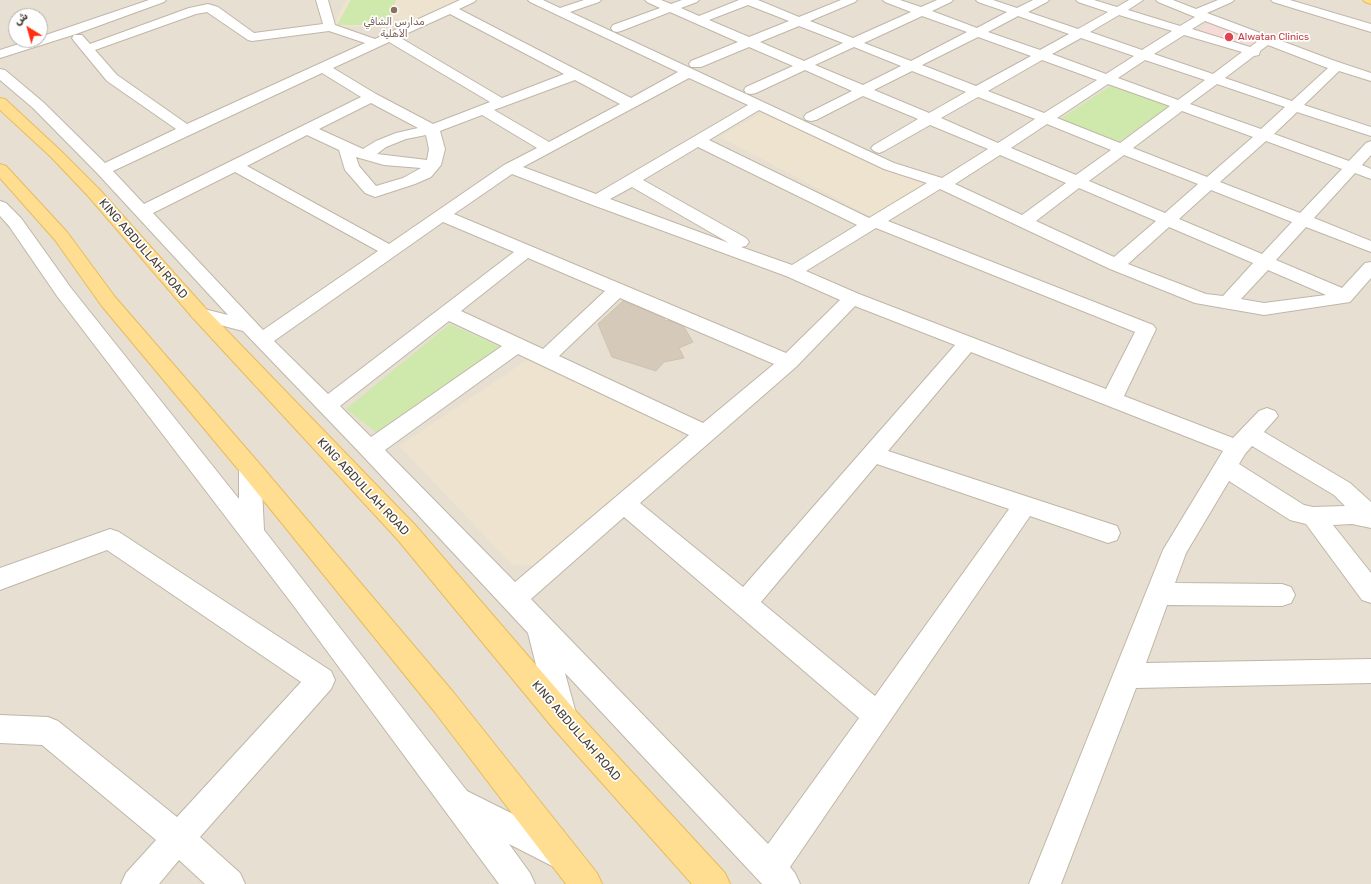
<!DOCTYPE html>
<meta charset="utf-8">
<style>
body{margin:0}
#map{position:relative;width:1371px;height:884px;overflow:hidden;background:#f3eee4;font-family:Rubik,"Noto Sans Arabic",sans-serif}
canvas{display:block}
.north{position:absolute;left:8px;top:8px;width:40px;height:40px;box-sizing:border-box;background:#fff;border:1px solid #b5b2ae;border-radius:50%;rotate:323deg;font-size:11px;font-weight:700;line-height:16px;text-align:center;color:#453e34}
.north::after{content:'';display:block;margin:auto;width:14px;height:18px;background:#ff2f0f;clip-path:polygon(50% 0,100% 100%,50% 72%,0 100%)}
</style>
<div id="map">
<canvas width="1371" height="884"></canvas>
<div class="north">ش</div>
</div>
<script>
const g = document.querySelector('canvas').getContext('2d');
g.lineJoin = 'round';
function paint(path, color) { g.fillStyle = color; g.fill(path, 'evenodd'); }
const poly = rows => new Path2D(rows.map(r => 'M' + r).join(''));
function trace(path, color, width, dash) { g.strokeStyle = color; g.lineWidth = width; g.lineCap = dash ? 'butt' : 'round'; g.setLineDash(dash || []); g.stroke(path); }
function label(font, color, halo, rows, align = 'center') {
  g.font = font + ' Rubik,"Noto Sans Arabic",sans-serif'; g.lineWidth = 3.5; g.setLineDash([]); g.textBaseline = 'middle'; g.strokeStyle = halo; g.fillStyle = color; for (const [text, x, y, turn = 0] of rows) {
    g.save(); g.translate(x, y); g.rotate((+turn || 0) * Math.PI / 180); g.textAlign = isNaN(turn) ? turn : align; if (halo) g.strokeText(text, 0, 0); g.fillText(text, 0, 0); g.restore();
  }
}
paint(poly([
 [0,0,1371,0,1371,884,0,884],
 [16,16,40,16,40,40,16,40]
]), '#e7e0d2');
paint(poly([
 [346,0,466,0,412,25,396,18,390,27,332,27],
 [764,111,925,185,872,217,720,137],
 [527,360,679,427,681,441,538,566,512,565,399,446]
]), '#ede3ce');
paint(poly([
 [1210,22,1261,41,1247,49,1196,33]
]), '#f4dbd7');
paint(poly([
 [351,0,396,0,387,25,337,25],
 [1112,85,1171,105,1117,143,1060,119],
 [450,324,500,347,376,432,346,409]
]), '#cee9ab');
const building = poly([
 [623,301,664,318,665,321,668,320,684,327,693,342,679,348,684,358,664,362,656,371,612,357,598,324,623,301]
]);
paint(building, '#d5caba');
trace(building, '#d0c1ad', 1);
const minor = poly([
 [149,0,166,0,164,2,76,34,0,58,0,50,31,40,40,40,40,37,149,0],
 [316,0,328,0,335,25,375,39,460,0,476,0,474,2,459,9,631,98,678,72,530,2,528,0,543,0,560,8,584,0,601,0,599,2,570,12,894,163,942,178,988,149,930,125,884,151,879,153,874,151,871,148,874,145,918,119,863,96,816,120,811,121,806,120,804,117,806,114,852,91,805,70,756,93,751,94,746,93,744,90,746,87,793,66,749,47,701,67,691,67,689,64,691,61,738,42,670,12,621,31,617,32,613,31,611,28,613,25,660,8,647,2,645,0,661,0,671,4,682,0,699,0,697,2,681,8,699,16,739,0,758,0,799,17,841,0,857,0,855,2,810,21,853,38,911,12,885,2,883,0,900,0,921,7,937,0,953,0,951,2,932,11,977,28,1007,12,978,2,976,0,993,0,1017,8,1033,0,1049,0,1047,2,1028,12,1078,29,1108,12,1078,2,1076,0,1094,0,1117,7,1129,0,1143,0,1128,10,1180,26,1195,17,1158,2,1156,0,1173,0,1196,9,1218,0,1234,0,1232,2,1207,13,1335,61,1371,73,1371,81,1339,71,1304,105,1371,127,1371,136,1297,112,1274,134,1349,161,1366,143,1371,141,1371,155,1362,165,1371,169,1371,179,1355,173,1314,218,1371,241,1371,252,1306,227,1276,260,1342,288,1365,263,1371,262,1371,278,1350,302,1264,315,1195,303,1110,269,940,189,888,221,1153,325,1156,329,1124,396,1233,438,1259,411,1267,408,1275,411,1278,416,1264,432,1350,483,1371,502,1371,528,1352,524,1333,525,1371,573,1371,603,1362,600,1306,524,1290,520,1229,481,1186,553,1175,583,1282,584,1291,587,1295,595,1291,603,1282,606,1167,605,1146,663,1371,659,1371,683,1136,688,1061,884,1029,884,1163,550,1223,451,971,352,888,451,1117,526,1120,533,1117,540,1108,543,1030,516,790,867,795,873,800,884,762,884,565,673,577,717,573,726,563,730,553,726,549,717,528,633,362,455,243,331,193,318,190,314,193,310,200,308,228,315,97,173,33,108,0,80,0,69,5,70,43,102,105,163,176,129,107,81,74,41,72,38,74,35,82,35,90,44,189,8,208,4,218,7,254,33,323,24,316,0],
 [748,5,789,21,749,37,709,20,748,5],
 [207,12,248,40,252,41,329,31,365,43,187,124,117,75,95,50,196,14,207,12],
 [450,14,564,74,502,98,399,37,450,14],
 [1119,15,1172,31,1142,50,1090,32,1119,15],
 [922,16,967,32,911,61,864,43,922,16],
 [1018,16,1069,34,1040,50,988,32,1018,16],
 [1205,21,1258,41,1250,47,1192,29,1205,21],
 [799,26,843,43,804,61,760,42,799,26],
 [1184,35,1242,52,1213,74,1154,54,1184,35],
 [978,37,1031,56,976,86,922,65,978,37],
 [1081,38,1134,56,1106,74,1052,54,1081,38],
 [389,42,490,102,433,124,376,94,333,68,389,42],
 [1268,45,1325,67,1328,68,1292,101,1225,78,1254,56,1259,55,1260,51,1268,45],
 [854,47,901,66,863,85,815,65,854,47],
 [1042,60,1097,80,1044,113,988,91,1042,60],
 [1145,60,1205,80,1178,100,1118,78,1145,60],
 [912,71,966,92,929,113,874,90,912,71],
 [322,73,361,97,144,204,113,171,322,73],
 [689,78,748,105,596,194,523,167,689,78],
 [575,80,620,104,549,142,494,110,575,80],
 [1108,84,1170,106,1120,143,1057,118,1108,84],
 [1217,84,1285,107,1261,129,1190,104,1217,84],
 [978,97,1035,119,998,143,941,118,978,97],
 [371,103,418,128,396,133,376,141,363,149,319,129,371,103],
 [759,110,884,169,927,183,869,218,709,140,759,110],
 [1182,111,1253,137,1207,177,1133,148,1182,111],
 [482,115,537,148,504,165,389,244,247,166,307,135,339,150,345,170,365,193,375,197,415,184,431,177,441,165,445,149,440,131,482,115],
 [1047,124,1111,150,1076,175,1011,148,1047,124],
 [426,135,429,149,427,160,377,154,386,147,406,139,426,135],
 [1266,141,1342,169,1300,213,1220,182,1266,141],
 [698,147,857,225,792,265,741,247,746,246,749,242,746,238,643,180,698,147],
 [1000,155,1066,183,1022,215,955,184,1000,155],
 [1124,155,1198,184,1165,213,1089,181,1124,155],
 [356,157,384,165,421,168,403,178,376,186,359,166,356,157],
 [235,172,378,251,263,330,153,213,235,172],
 [512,174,590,204,786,276,840,300,786,353,454,214,512,174],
 [632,187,729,243,610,199,632,187],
 [1079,188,1156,221,1114,257,1036,221,1079,188],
 [1211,190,1292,222,1262,254,1179,219,1211,190],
 [443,222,514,252,328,394,274,341,443,222],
 [1169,227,1253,263,1223,296,1206,294,1128,264,1169,227],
 [876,228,1135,332,1106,389,859,294,806,271,876,228],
 [528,258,605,291,543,349,461,311,528,258],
 [1268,270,1326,295,1264,303,1241,299,1268,270],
 [620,298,774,364,703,423,559,356,620,298],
 [855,306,955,345,743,587,640,503,796,367,855,306],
 [449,321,502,346,371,437,340,406,449,321],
 [518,354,689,435,515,582,385,450,518,354],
 [1252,446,1334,495,1345,506,1313,507,1304,505,1239,464,1245,454,1252,446],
 [877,464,1009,509,875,696,761,602,877,464],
 [624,517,859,718,768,844,531,599,624,517],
 [1271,0,1290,0,1371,24,1371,32,1273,2,1271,0],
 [0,201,6,203,21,218,71,288,239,499,239,468,242,462,250,460,258,462,261,468,264,530,467,791,569,842,574,853,569,864,558,869,509,844,530,873,535,884,499,884,293,605,57,296,9,226,0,216,0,201],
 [110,529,119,532,331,671,335,680,331,689,200,837,240,873,245,884,205,884,179,860,159,884,121,884,126,873,156,840,42,745,0,743,0,715,48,717,58,721,177,817,301,682,107,550,0,590,0,568,110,529]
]);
const major = poly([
 [1363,0,1371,0,1371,4,1365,2,1363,0],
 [0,98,5,99,61,151,100,190,207,310,416,526,573,708,725,873,730,884,692,884,553,728,398,540,193,318,88,196,51,157,0,110,0,98],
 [0,164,6,166,67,232,115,297,258,462,454,693,597,873,602,884,566,884,434,711,242,474,101,305,55,240,0,178,0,164]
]);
trace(minor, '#bfb6a7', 2);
trace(major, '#e7bb5e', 2);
paint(minor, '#fff');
paint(major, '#ffde91');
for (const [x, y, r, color] of [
 [394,10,4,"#8d6e63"],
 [1229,37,5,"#e0444e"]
]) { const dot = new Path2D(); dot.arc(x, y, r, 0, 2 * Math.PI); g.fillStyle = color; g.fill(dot); trace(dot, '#fff', 1.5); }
label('10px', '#785e54', '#fff', [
 ["مدارس الشافي",394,22],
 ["الأهلية",394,34]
]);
label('10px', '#be3a42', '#fff', [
 ["Alwatan Clinics",1238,37]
], 'left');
label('12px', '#453e34', '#fff', [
 ["KING ABDULLAH ROAD",143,249,49],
 ["KING ABDULLAH ROAD",363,487,47],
 ["KING ABDULLAH ROAD",576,731,49]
]);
</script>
